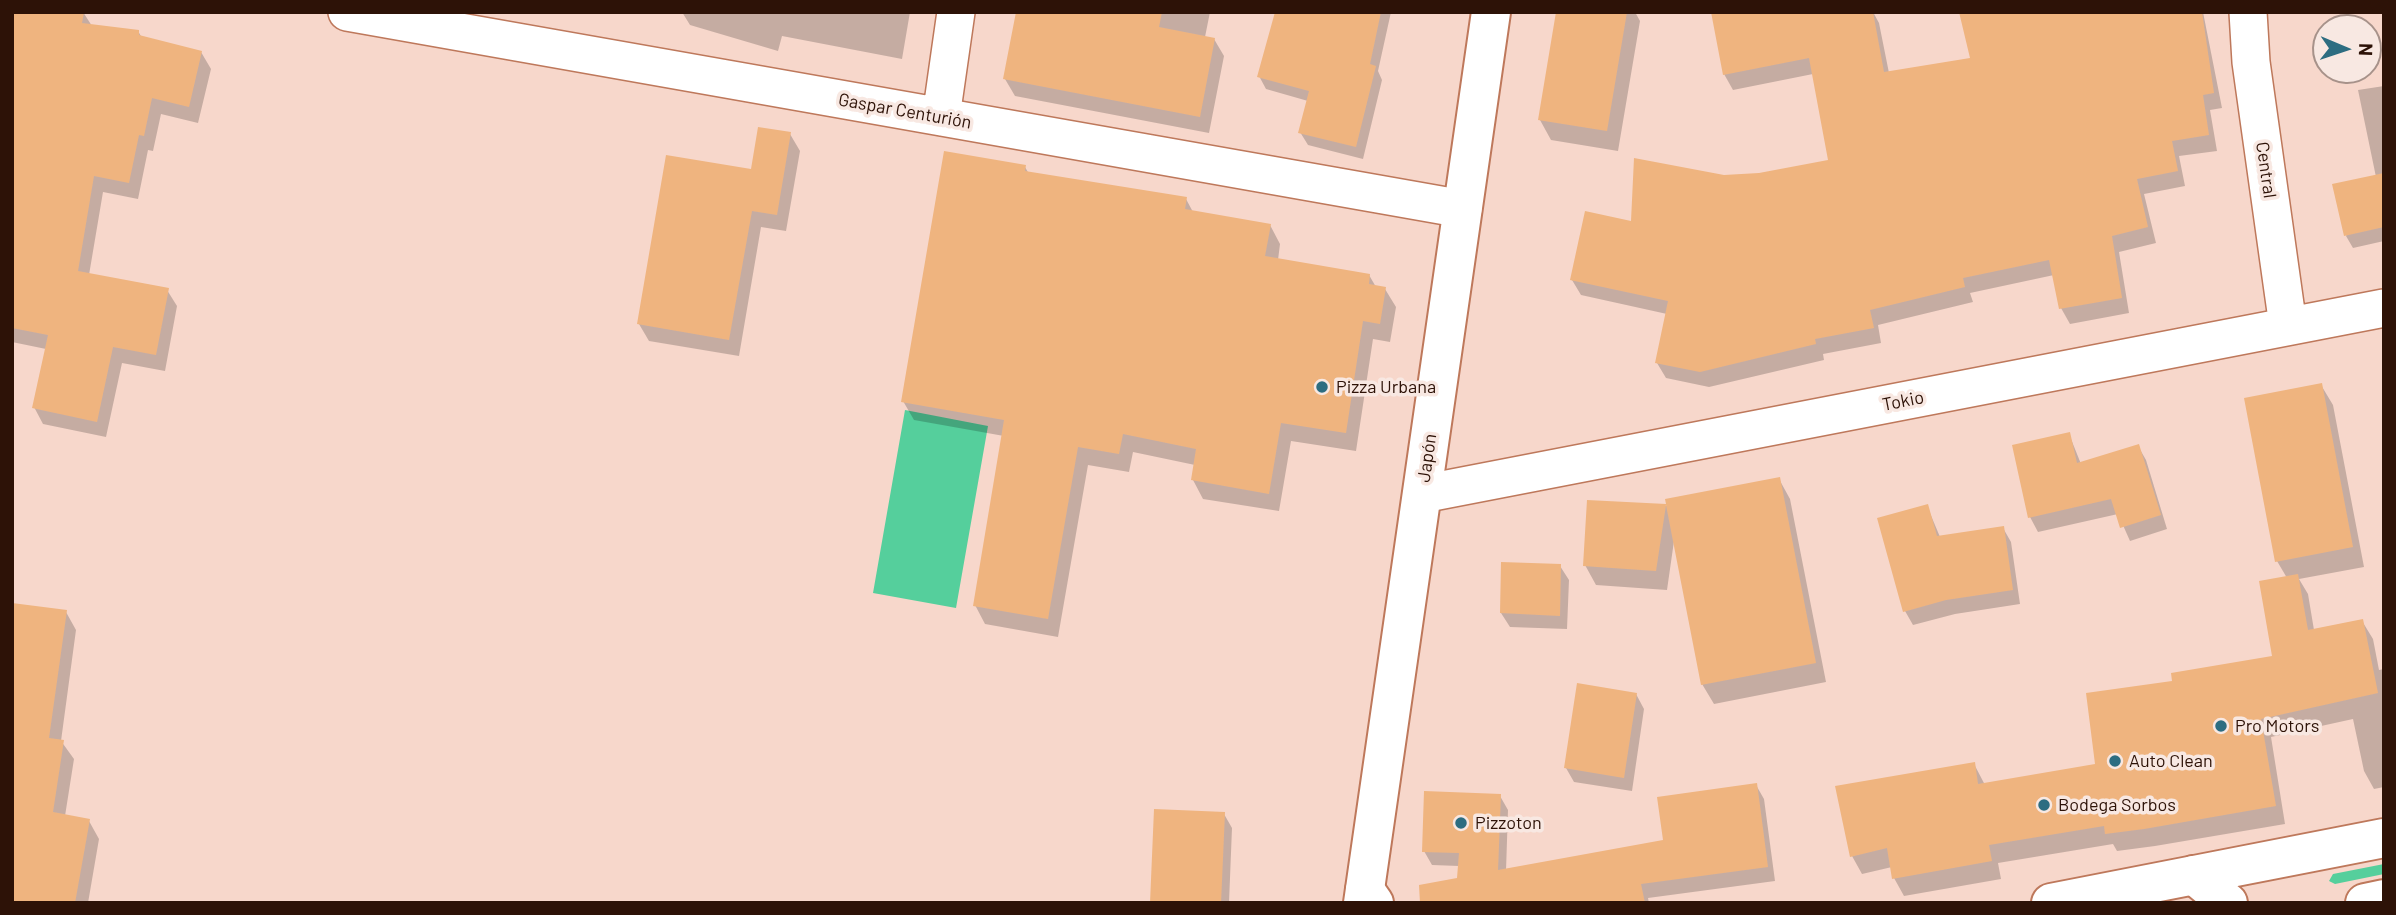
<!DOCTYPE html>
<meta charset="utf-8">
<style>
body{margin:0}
#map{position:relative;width:2396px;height:915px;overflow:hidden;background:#f7d7cb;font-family:Barlow,sans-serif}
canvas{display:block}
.frame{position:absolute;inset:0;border:14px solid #2d1207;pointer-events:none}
.north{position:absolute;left:2312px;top:14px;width:70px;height:70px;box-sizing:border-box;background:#f8e8e2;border:2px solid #a7928a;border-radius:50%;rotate:92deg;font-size:19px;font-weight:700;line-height:28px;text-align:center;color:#2d1207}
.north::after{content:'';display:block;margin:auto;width:24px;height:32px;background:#2d6d81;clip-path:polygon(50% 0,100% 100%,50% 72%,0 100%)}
</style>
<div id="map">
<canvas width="2396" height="915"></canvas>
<div class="frame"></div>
<div class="north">N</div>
</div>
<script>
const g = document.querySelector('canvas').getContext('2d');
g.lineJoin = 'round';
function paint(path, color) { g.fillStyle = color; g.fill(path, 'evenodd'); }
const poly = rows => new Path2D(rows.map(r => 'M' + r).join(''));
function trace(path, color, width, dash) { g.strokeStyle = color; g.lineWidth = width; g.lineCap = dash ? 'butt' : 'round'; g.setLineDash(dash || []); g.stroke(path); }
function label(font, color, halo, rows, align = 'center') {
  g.font = font + ' Barlow,sans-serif'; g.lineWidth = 7; g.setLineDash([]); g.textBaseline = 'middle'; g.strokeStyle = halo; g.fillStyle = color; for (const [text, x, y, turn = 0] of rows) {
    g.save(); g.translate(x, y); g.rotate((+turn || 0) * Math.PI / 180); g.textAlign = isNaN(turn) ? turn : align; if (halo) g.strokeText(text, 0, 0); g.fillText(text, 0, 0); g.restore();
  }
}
paint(poly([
 [905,410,988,426,956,608,873,593],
 [2384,864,2384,874,2335,884,2329,881,2333,874]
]), '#55cf9c');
paint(poly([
 [12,12,83,12,92,26,138,31,142,38,201,52,211,69,198,123,161,114,153,151,148,150,138,199,103,192,89,275,167,290,177,306,165,371,122,363,106,437,43,424,34,407,46,349,12,342],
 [682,12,910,12,902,59,782,36,778,51,690,25],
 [1018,12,1210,12,1205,37,1214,39,1224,56,1209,133,1015,96,1005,79],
 [1277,12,1391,12,1378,71,1382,80,1363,159,1308,145,1300,132,1308,101,1266,89,1259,76],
 [1558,12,1635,12,1640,21,1618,151,1551,140,1540,120],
 [1873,12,1879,23,1889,73,1972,59,1961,12,2203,12,2222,108,2210,110,2217,151,2179,156,2185,186,2144,194,2156,243,2119,252,2129,313,2070,324,2061,308,2054,275,1970,293,1973,302,1878,325,1881,343,1823,354,1824,360,1709,387,1666,378,1657,363,1667,314,1581,295,1572,280,1724,176,1759,175,1830,161,1813,74,1733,90,1724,74],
 [2384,86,2384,241,2353,248,2346,236,2376,177,2358,90],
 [790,134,800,151,786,231,761,227,739,356,649,341,639,324,753,171],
 [1025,167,1029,174,1186,199,1193,212,1270,225,1280,244,1278,260,1369,275,1376,287,1385,289,1396,307,1390,342,1373,339,1356,451,1291,441,1279,511,1203,499,1193,480,1195,465,1133,452,1129,472,1088,465,1058,637,985,624,975,605,1004,436,914,420,903,401],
 [2321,385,2333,405,2364,567,2299,579,2308,594,2314,630,2362,621,2373,639,2379,670,2384,669,2384,787,2374,789,2364,771,2353,719,2271,737,2285,824,2155,846,2117,851,2113,844,1998,863,2001,879,1904,896,1894,878,1892,867,1862,874,1852,856,1974,764,1985,785,2097,766,2174,683,2274,657,2287,578,2277,561],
 [2069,434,2081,464,2138,446,2146,460,2167,529,2130,541,2118,514,2038,532,2030,517],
 [1779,479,1790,499,1826,682,1714,704,1702,684,1674,541,1667,590,1596,585,1585,565,1588,502,1668,506],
 [1927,506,1940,537,2003,528,2011,542,2020,604,1955,614,1913,625,1905,611],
 [1560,566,1569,580,1567,629,1510,627,1501,613],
 [66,612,76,630,61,741,74,759,65,816,89,821,99,839,88,903,12,903],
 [1636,694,1644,709,1632,791,1574,782,1566,768],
 [1756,785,1764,799,1775,881,1648,898,1649,903,1457,903,1459,866,1432,865,1424,851,1500,796,1508,810,1506,871,1665,841],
 [1224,814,1232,828,1229,903,1152,903]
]), '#0003');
paint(poly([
 [12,12,84,12,82,23,139,30,139,35,202,51,189,107,152,98,144,136,139,135,129,183,94,176,78,271,169,288,156,355,113,347,97,422,32,408,48,335,12,328],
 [1016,12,1162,12,1159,27,1215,38,1200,117,1003,79],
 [1275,12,1381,12,1370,64,1376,66,1356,147,1298,133,1309,91,1257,77],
 [1556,12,1627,12,1607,131,1538,120],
 [1711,12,1873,12,1884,72,1970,58,1959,12,2202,12,2214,93,2203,95,2209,135,2172,141,2178,171,2137,179,2148,227,2112,236,2122,298,2059,309,2049,260,1963,278,1965,287,1870,310,1874,328,1815,339,1816,344,1700,372,1655,363,1668,301,1570,280,1585,211,1631,221,1634,158,1724,175,1759,173,1828,160,1809,58,1723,75],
 [758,127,791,132,777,215,752,211,729,340,637,324,666,155,751,169],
 [944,151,1026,165,1025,171,1187,197,1185,209,1271,224,1265,256,1370,274,1369,284,1386,287,1380,324,1363,321,1346,433,1281,423,1269,494,1191,480,1196,449,1123,434,1119,454,1078,447,1048,619,973,606,1004,420,901,402],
 [2384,173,2384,227,2344,236,2332,184],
 [2322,383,2353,547,2275,562,2244,398],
 [2070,432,2077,463,2139,444,2161,515,2120,528,2111,499,2028,518,2012,445],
 [1780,477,1816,663,1701,685,1666,505,1656,571,1583,566,1587,500,1666,504,1665,499],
 [1928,504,1937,536,2004,526,2013,590,1946,600,1903,612,1877,518],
 [1501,562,1561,564,1560,616,1500,613],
 [2298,574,2308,630,2363,619,2378,693,2261,719,2276,806,2144,829,2105,834,2104,826,1989,845,1992,861,1892,879,1887,848,1850,857,1835,786,1975,762,1978,784,2095,764,2086,693,2172,681,2171,673,2272,656,2259,581],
 [12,603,67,610,49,738,64,740,53,812,90,819,75,903,12,903],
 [1577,683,1637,693,1624,778,1564,768],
 [1757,783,1768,867,1641,884,1645,903,1420,903,1419,885,1457,878,1459,853,1422,852,1424,791,1501,794,1498,870,1663,840,1657,797],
 [1154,809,1225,812,1221,903,1150,903]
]), '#efb47f');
const minor = poly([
 [347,12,1463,209],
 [2248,12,2251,62,2288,326],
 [941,117,956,12],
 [1422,494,2384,308]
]);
const tertiary = poly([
 [2194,875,2228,903],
 [1363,903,1491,12]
]);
const primary = poly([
 [1365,890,1374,903],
 [2051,903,2384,838],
 [2365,903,2384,899]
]);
trace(minor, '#be785b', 40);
trace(tertiary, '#be785b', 42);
trace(primary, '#be785b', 42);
trace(minor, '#fff', 37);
trace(tertiary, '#fff', 38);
trace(primary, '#fff', 38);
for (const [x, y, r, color] of [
 [1322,387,7,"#2d6d81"],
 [2221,726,7,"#2d6d81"],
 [2115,761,7,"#2d6d81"],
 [2044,805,7,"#2d6d81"],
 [1461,823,7,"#2d6d81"]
]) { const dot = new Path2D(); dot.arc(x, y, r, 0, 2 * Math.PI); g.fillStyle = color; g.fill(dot); trace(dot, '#f8e8e2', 2.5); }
label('18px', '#2d1207', '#f8e8e2', [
 ["Gaspar Centurión",905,111,10],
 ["Central",2266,170,82],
 ["Tokio",1903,401,-11],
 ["Japón",1427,458,-82]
]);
label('18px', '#2d1207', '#f8e8e2', [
 ["Pizza Urbana",1336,387],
 ["Pro Motors",2235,726],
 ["Auto Clean",2129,761],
 ["Bodega Sorbos",2058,805],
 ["Pizzoton",1475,823]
], 'left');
</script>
